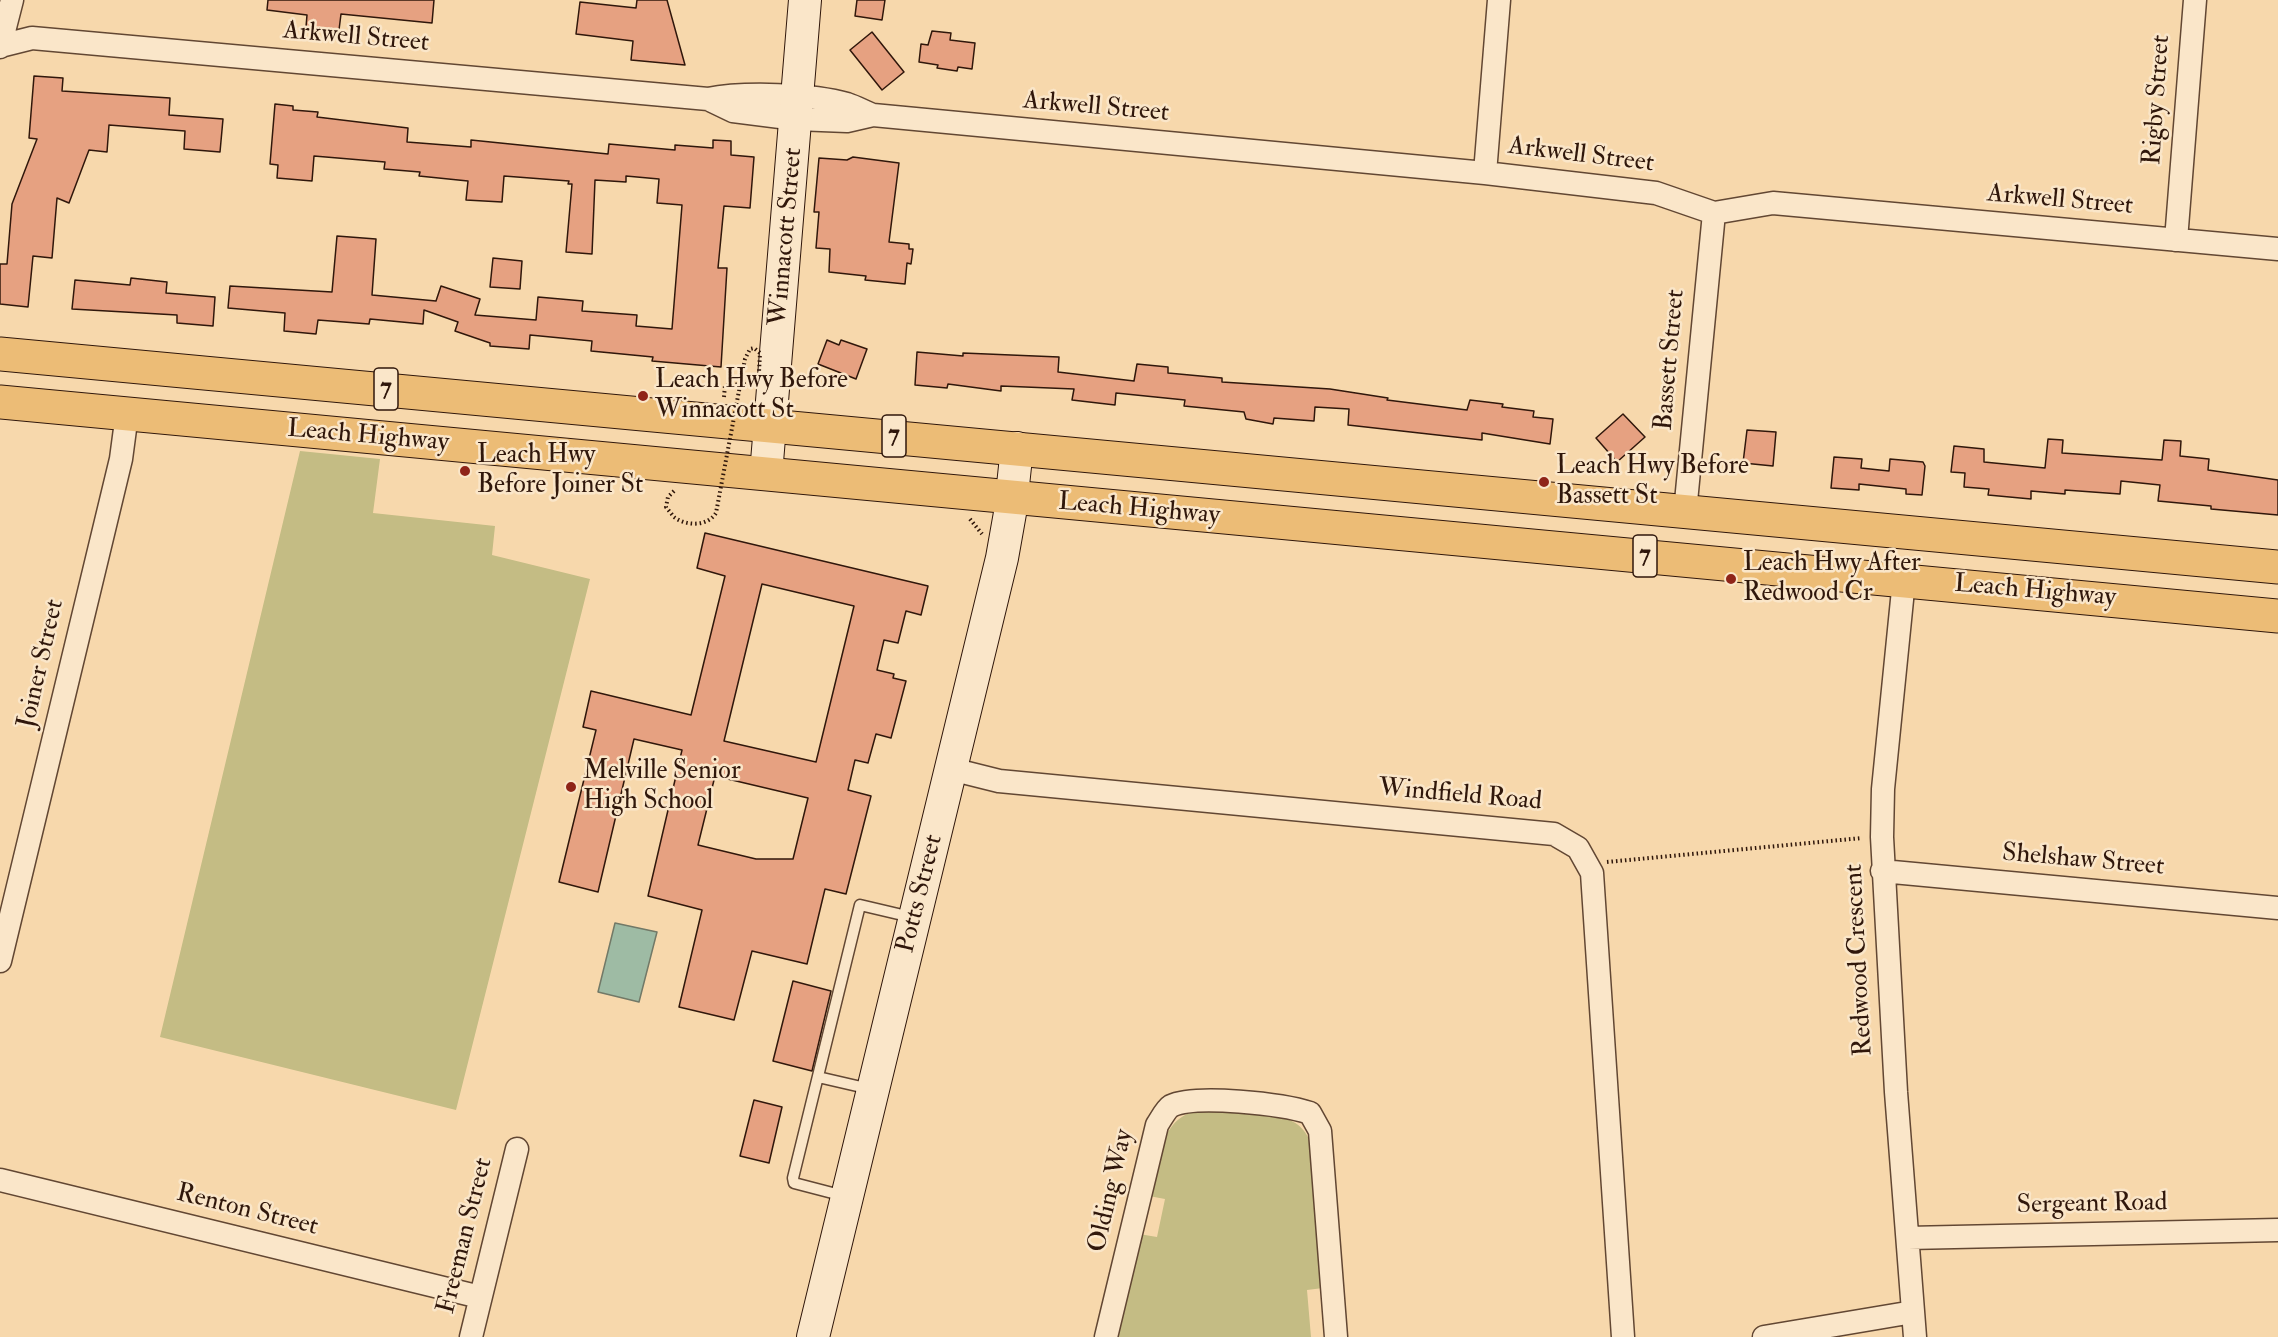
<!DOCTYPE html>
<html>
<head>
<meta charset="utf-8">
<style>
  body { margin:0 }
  canvas { display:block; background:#f7d8ac }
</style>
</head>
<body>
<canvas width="2278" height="1337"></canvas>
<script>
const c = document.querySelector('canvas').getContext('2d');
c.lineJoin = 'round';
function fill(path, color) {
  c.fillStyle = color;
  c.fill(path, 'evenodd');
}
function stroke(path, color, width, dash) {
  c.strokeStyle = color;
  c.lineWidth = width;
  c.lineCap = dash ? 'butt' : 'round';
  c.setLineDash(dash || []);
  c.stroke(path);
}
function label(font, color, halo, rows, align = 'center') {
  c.font = font + ' "IM FELL Double Pica",serif';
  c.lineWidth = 5;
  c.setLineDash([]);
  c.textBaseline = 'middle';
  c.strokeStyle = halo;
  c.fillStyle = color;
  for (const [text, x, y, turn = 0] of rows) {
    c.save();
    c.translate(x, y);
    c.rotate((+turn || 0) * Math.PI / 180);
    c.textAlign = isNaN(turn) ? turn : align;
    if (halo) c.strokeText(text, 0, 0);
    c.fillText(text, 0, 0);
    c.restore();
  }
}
const green = new Path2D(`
  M300,451L380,459L373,513L495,526L492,555L590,579L456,1110L160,1037Z
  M1232,1111C1264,1115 1302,1110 1312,1147L1323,1288L1307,1290L1311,1337H1115L1139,1234L1157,1237L1165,1199L1149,1196C1156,1169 1160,1119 1194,1112C1206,1110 1220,1111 1232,1111Z`);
const water = new Path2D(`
  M615,923L657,932L639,1002L598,992Z`);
const building = new Path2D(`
  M268,0H434L432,23L341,14L339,30L306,27L307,15L267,10Z
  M637,0H667L685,65L631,60L633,41L576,34L580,2L636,8Z
  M857,0H885L882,20L855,16Z
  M932,31L951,33L950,40L975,43L972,69L958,67L957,71L937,68L938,65L919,62L921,44L928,45Z
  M872,32L904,72L882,90L850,50Z
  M34,76L63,78L62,91L170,98L169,115L223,119L220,152L184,149L185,131L109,125L107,152L89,150L69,203L57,198L52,258L33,256L28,307L0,304V264H7L12,204L37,139L29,138Z
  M275,104L293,106V110L318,112L317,117L408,128L407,142L471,147V140L608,154L609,144L675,150V145L713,148V140L731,141V155L754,157L750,208L724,206L718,268H727L721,367L652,361L653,357L591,351L592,341L530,335L529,349L490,346V343L455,331L458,322L424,310L423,324L370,319L369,324L318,320L316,334L284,331L285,313L228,308L230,286L332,292L337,236L376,239L372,295L436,301L441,286L480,299L475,315L536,320L538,297L583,301L582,311L637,315L636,326L672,329L682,205L657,203L659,179L626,176V182L595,180L592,254L566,252L572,184H568L569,181L504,176L502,202L466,200L468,181L419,176L420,172L384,169L385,162L314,156L312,181L277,178L278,165L270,164Z
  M853,157L899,163L889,242L909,244V249H913L911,264L907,263L905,284L865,280L866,276L829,272L830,249L816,248L819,212H814L819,158L847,160Z
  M493,258L522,261L520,289L490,287Z
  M131,278L167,282L166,293L215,297L213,326L177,323V315L72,309L75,280L130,285Z
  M827,340L839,345L841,340L867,349L856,379L818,364Z
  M917,352L963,356V353L1059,357L1058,372L1134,381L1137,364L1168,367V373L1222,378V382L1330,389L1388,398L1387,400L1467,410L1470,400L1503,404L1502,407L1534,411L1533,417L1553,419L1550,444L1482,433V440L1348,425L1349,409L1315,407L1314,421L1274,418L1273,424L1246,419L1244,412L1184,406L1185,400L1116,393L1115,405L1072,400L1074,389L1001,386V391L948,384L947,388L915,385Z
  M1623,414L1645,437L1617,462L1596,438Z
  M1747,430L1776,432L1773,466L1743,463Z
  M2048,439L2063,440L2062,453L2162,460L2164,440L2181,441L2180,456L2209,459L2208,470L2278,480V515L2211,509V506L2158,501L2160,485L2121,481L2120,494L2065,490V494L2031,491V499L1988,495L1989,489L1964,487L1965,473L1951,472L1954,446L1984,449V462L2045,468Z
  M1834,457L1862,459L1861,468L1889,471L1890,459L1923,462L1925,466L1922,495L1906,494V489L1859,484V490L1831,488Z
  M705,533L928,586L921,615L906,611L898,643L884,640L877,670L894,674L893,678L906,681L891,738L876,734L868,763L855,760L848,790L871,796L846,894L825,889L807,964L752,951L734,1020L679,1007L702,910L648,896L682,750L634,739L598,892L559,882L596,730L583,727L591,691L691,715L725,576L697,568ZM762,584L854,606L816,762L724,741ZM715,776L808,798L793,859H756L698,845Z
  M793,981L831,991L812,1071L773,1061Z
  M754,1100L782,1107L769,1163L740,1156Z`);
const path = new Path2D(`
  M724,397L725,385L750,384
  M674,491L668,497L666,507L674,517
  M970,519L982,534
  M1607,862L1862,838`);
const lane = new Path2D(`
  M818,1077L870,1089
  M844,1196L794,1183L793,1178L860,905L911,917`);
const street = new Path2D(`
  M0,46L32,38L708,99C743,92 813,94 847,104C856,107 865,112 873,115
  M0,47L12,0
  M708,99L733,111L796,119L847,121L873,115L1485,173L1656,193L1714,213L1773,203L2278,249
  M1485,173L1499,0
  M2176,240L2195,0
  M1685,512L1714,213
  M1904,580L1883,789L1882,837L1896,1092L1915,1337
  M951,769L999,781L1554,834L1578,848L1592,873L1623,1337
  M1882,871L2278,908
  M0,961L121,459L127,414
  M0,1180L480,1297
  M1908,1238L2278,1230
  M471,1337L517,1149
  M1106,1337L1157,1125C1161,1119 1166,1109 1171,1106C1195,1094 1283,1104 1310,1113L1320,1131L1336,1337
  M1764,1337L1913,1312`);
const secondary = new Path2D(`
  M766,474L805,0
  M813,1337L1002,558L1010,513L1017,448`);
const highway = new Path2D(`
  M0,354L2278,567
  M0,402L2278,616`);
const pathBridge = new Path2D(`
  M674,517C686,526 707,527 716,513L745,359L750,349L754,348L760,353L759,372`);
const markers = [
  [643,396,6,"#8f2418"],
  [465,471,6,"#8f2418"],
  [1544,482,6,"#8f2418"],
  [1731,579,6,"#8f2418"],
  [571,787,6,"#8f2418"]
];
const shields = [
  [386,389,24],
  [894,436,24],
  [1645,556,24]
];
const shieldNames = [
  ["7",386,389],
  ["7",894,436],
  ["7",1645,556]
];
const streetNames = [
  ["Arkwell Street",356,38,5],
  ["Rigby Street",2158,100,-86],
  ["Arkwell Street",1096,108,5],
  ["Arkwell Street",1581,156,7],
  ["Arkwell Street",2060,201,5],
  ["Winnacott Street",787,237,-85],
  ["Bassett Street",1671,360,-85],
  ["Leach Highway",368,437,5],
  ["Leach Highway",1139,510,5],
  ["Leach Highway",2035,592,5],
  ["Joiner Street",42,664,-77],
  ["Windfield Road",1460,796,5],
  ["Shelshaw Street",2083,861,5],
  ["Potts Street",921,894,-76],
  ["Redwood Crescent",1860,960,-93],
  ["Olding Way",1112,1191,-77],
  ["Sergeant Road",2092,1205,-1],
  ["Renton Street",247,1211,14],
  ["Freeman Street",466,1236,-76]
];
const poiNames = [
  ["Leach Hwy Before",655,381],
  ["Winnacott St",655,411],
  ["Leach Hwy",477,456],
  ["Before Joiner St",477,486],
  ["Leach Hwy Before",1556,467],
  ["Bassett St",1556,497],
  ["Leach Hwy After",1743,564],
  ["Redwood Cr",1743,594],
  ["Melville Senior",583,772],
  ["High School",583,802]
];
fill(green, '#c4bc84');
fill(water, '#9ebba4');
stroke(water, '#727967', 1.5);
fill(building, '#e6a181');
stroke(building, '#30170b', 1.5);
stroke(lane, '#624733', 13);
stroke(street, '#624733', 25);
stroke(secondary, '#30170b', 34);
stroke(highway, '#30170b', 35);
stroke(path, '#30170b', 4, [1.5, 3]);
stroke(lane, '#fae6c9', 10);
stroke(street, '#fae6c9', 22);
stroke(secondary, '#fae6c9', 32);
stroke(highway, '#ecbc76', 33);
stroke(pathBridge, '#30170b', 4, [1.5, 3]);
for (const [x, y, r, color] of markers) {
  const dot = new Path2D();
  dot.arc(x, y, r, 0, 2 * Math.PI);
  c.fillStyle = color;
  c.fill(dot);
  stroke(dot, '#fae6c9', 2);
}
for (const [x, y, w] of shields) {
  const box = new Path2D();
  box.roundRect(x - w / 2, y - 21, w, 42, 4.5);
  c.fillStyle = '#fae6c9';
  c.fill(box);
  stroke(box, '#30170b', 1.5);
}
label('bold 24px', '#30170b', null, shieldNames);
label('26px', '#30170b', '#fae6c9', streetNames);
label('26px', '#30170b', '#fae6c9', poiNames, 'left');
</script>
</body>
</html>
